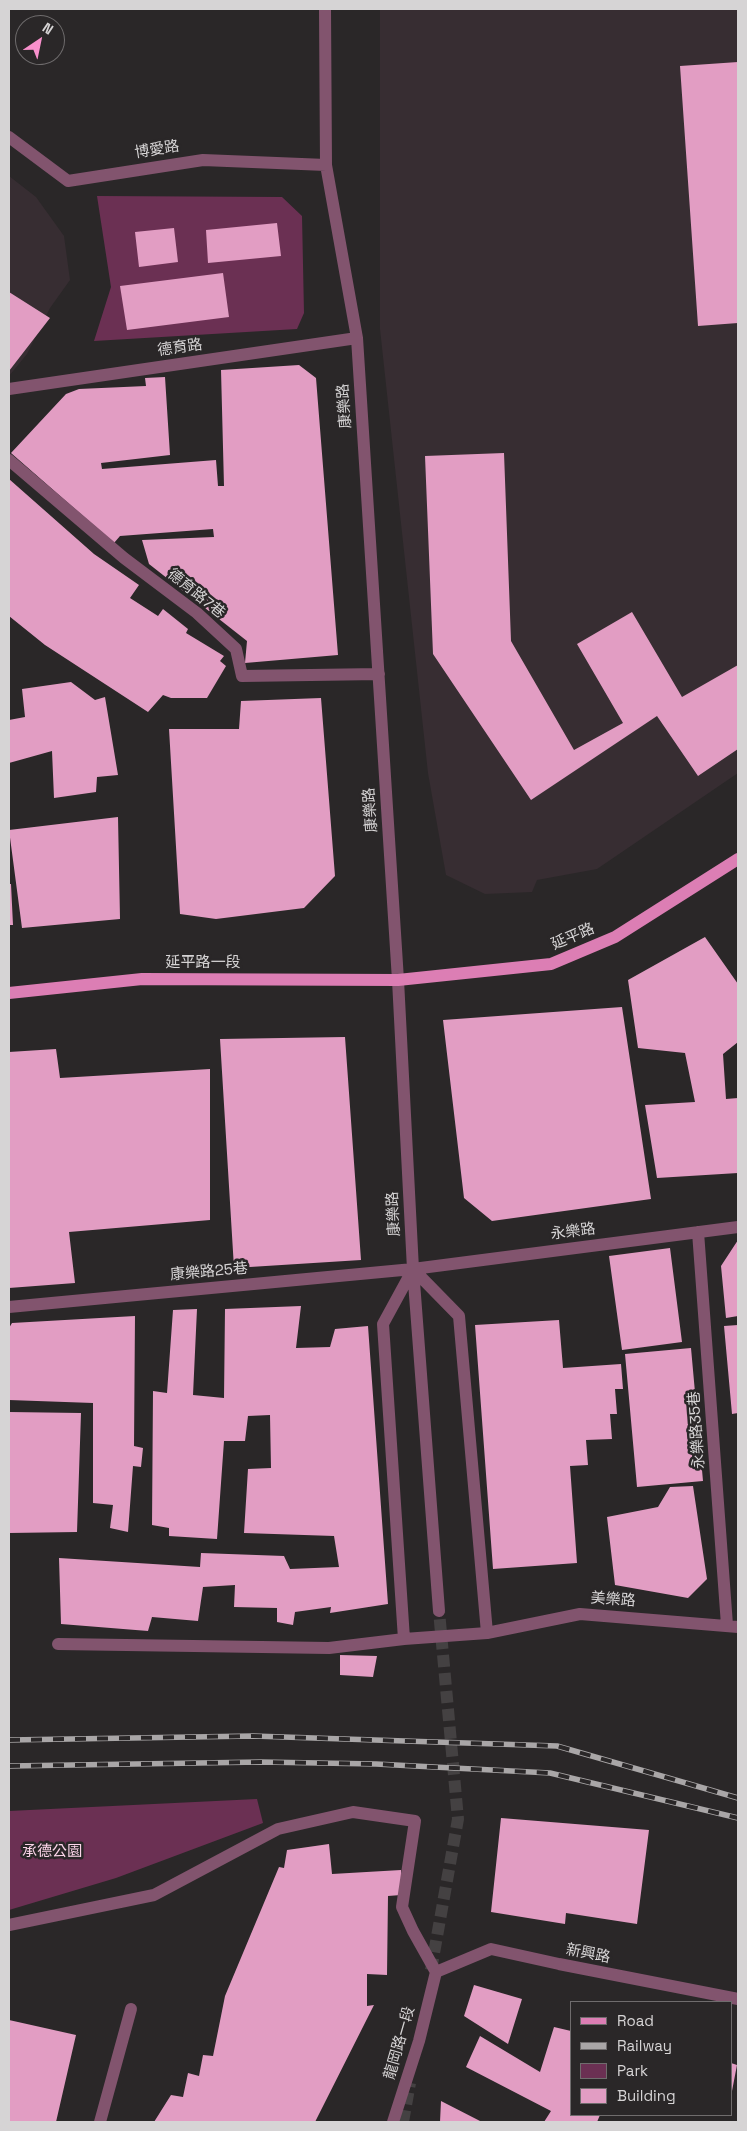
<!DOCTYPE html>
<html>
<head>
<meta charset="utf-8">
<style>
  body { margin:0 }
  #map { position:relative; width:747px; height:2131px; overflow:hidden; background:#2a2728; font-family:"Space Grotesk",sans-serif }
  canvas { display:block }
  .frame { position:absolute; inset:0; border:10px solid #d6d4d5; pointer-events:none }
  .legend { position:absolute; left:570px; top:2001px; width:162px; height:115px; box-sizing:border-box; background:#2a2728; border:1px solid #6f6c6d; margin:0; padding:6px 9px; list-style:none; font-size:15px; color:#d6d4d5 }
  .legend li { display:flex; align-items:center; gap:10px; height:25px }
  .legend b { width:25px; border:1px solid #6f6c6d }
  .north { position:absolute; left:15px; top:15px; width:50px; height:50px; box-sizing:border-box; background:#2a2728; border:1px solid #6f6c6d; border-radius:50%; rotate:34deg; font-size:14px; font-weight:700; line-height:20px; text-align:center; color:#d6d4d5 }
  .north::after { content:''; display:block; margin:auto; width:18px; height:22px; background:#f890cc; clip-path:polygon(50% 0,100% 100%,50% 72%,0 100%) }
</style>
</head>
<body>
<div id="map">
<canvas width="747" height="2131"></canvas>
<div class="frame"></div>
<ul class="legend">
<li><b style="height:6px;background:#dc7eb4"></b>Road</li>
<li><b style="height:6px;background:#a9a6a7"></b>Railway</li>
<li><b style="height:14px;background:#6b3053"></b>Park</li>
<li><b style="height:14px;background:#e29dc3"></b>Building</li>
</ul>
<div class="north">N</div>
</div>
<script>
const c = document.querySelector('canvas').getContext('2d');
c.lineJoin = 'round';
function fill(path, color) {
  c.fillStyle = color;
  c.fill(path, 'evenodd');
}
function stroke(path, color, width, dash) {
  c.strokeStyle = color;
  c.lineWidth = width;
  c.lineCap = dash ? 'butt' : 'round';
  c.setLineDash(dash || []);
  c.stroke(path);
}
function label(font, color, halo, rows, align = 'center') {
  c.font = font + ' "Space Grotesk","Noto Sans TC",sans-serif';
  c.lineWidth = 5;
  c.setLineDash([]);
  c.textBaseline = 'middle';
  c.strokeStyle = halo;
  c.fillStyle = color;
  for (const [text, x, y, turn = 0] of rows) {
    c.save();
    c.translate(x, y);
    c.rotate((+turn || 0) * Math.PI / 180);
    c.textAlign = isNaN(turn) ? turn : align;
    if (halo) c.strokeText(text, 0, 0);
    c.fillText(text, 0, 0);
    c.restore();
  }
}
const built = new Path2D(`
  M380,9H738V773L597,869L537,880L532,892L485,894L446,875L428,773L380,329Z
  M9,176L36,197L64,236L70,280L50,308L27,354L9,376Z`);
const green = new Path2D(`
  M97,196L282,197L302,216L304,313L297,329L94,341L111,287Z
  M257,1799L263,1823L116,1878L9,1910V1811Z`);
const building = new Path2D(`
  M738,62V323L698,326L680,66Z
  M277,223L281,256L208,263L206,230Z
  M174,228L178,262L139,267L135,232Z
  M223,273L229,317L127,330L120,286Z
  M9,292L50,318L9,371Z
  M299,365L316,378L338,655L245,663L247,641L149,564L142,540L214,537L213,529L120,536L114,543L11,453L66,394L79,389L146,386L145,378L165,377L170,455L101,463L102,469L216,460L218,486H224L221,370Z
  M504,453L511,641L574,750L623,723L577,644L632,612L682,697L738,665V749L698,776L657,716L531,800L433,654L425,456Z
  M9,479L94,554L139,585L130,598L158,616L163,609L188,629L186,633L224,656L220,661L226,666L207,698H171L163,695L148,712L45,645L9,616Z
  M71,682L95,700L105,697L118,775L97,777L96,792L54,798L52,751L9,763V720L25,717L22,689Z
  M321,698L335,876L304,908L216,919L180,914L169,729H239L241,701Z
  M118,817L120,919L22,928L9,830Z
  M9,884H11L13,925H9Z
  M705,937L738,984V1042L723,1054L726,1099L738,1098V1173L657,1178L645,1105L695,1102L685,1053L638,1048L628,980Z
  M622,1007L651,1199L492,1221L464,1198L443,1020Z
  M345,1037L361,1260L234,1268L220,1039Z
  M56,1049L60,1078L210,1069V1220L69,1232L75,1283L9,1288V1052Z
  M738,1240V1316L726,1318L721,1266Z
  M670,1248L682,1342L622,1350L609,1256Z
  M301,1306L296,1348L330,1347L335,1329L368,1326L388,1604L330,1613L331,1607L295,1612L293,1625L277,1622V1608L234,1607L235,1585L203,1587L198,1621L152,1617L148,1631L61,1624L59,1558L200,1567L201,1553L284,1556L290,1569L339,1567L334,1536L244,1533L248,1469L271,1468L270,1415L248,1416L245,1441H224L217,1539L169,1536V1528L152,1525L153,1391L167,1393L173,1310L197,1309L193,1395L224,1398L225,1309Z
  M135,1316L134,1446L143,1448L141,1467L133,1466L128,1532L110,1528L113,1505L93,1503V1403L9,1400V1328L12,1323Z
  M559,1320L563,1368L621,1364L623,1389H615L617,1414H610L612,1439L586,1440L588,1465L570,1466L577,1563L493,1569L475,1325Z
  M738,1325V1413L732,1414L724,1326Z
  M691,1348L703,1481L637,1487L625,1354Z
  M9,1412L81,1413L77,1532L9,1533Z
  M693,1486L707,1579L688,1598L615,1585L607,1517L658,1507L670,1487Z
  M340,1655L377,1656L373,1677L340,1675Z
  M501,1818L649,1830L637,1924L566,1913L565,1924L491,1912Z
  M329,1844L332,1874L401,1870V1895L388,1896L387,1975L367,1974V2006L374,2005L315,2122L305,2121V2122H154L171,2095L183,2097L188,2073L199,2076L203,2055L213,2056L225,1996L279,1867L284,1868L287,1850Z
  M474,1985L522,1999L508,2044L464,2016Z
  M9,2020L76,2035L56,2122H9Z
  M554,2027L571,2031V2115H600L597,2122H544L551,2111L466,2067L480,2036L540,2072Z
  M731,2063L737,2065L732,2091H731Z
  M441,2101L482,2122H440Z`);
const minorTunnel = new Path2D(`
  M431,1970L458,1819L439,1611
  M403,2122L410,2083`);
const minor = new Path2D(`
  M325,9L326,165L357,338L398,980L413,1269L439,1611
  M9,137L68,181L203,160L326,165
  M9,389L357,338
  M9,460L124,558L197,613L236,649L242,676L379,674
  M698,1232L727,1625
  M413,1269L383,1324L404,1639L487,1633L580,1614L738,1627
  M413,1269L459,1316L487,1633
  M9,1307L413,1269L738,1227
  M58,1644L329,1648L404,1639
  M9,1925L154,1895L278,1829L353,1812L415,1821L402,1907L413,1931L436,1972
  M436,1972L491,1949L559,1964L738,1999
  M100,2122L131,2009
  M393,2122L419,2041L436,1972`);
const major = new Path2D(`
  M9,993L142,979L398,980L551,964L615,937L738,859`);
const rail = new Path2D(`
  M9,1740L253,1736L557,1746L738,1798
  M9,1766L261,1762L376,1764L550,1773L738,1818`);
const streetNames = [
  ["博愛路",157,150,-9],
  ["德育路",180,348,-8],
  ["康樂路",345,406,-94],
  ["德育路7巷",196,594,39],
  ["康樂路",371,810,-94],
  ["延平路",573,937,-23],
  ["延平路一段",203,963],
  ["康樂路",394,1214,-93],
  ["永樂路",573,1232,-7],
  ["康樂路25巷",209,1272,-5],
  ["永樂路35巷",697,1430,-94],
  ["美樂路",613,1600,4],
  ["新興路",588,1954,11],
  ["龍岡路一段",400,2043,-74]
];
const parkNames = [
  ["承德公園",52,1852]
];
fill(built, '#372d32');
fill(green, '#6b3053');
fill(building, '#e29dc3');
stroke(minorTunnel, '#444142', 12, [12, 6]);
stroke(minor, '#82546e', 12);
stroke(major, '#dc7eb4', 12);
stroke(rail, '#a9a6a7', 5.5);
stroke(rail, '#2a2728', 4, [11]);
label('15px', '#d6d4d5', '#2a2728', streetNames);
label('15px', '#fbd4e9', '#2a2728', parkNames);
</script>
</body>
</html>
